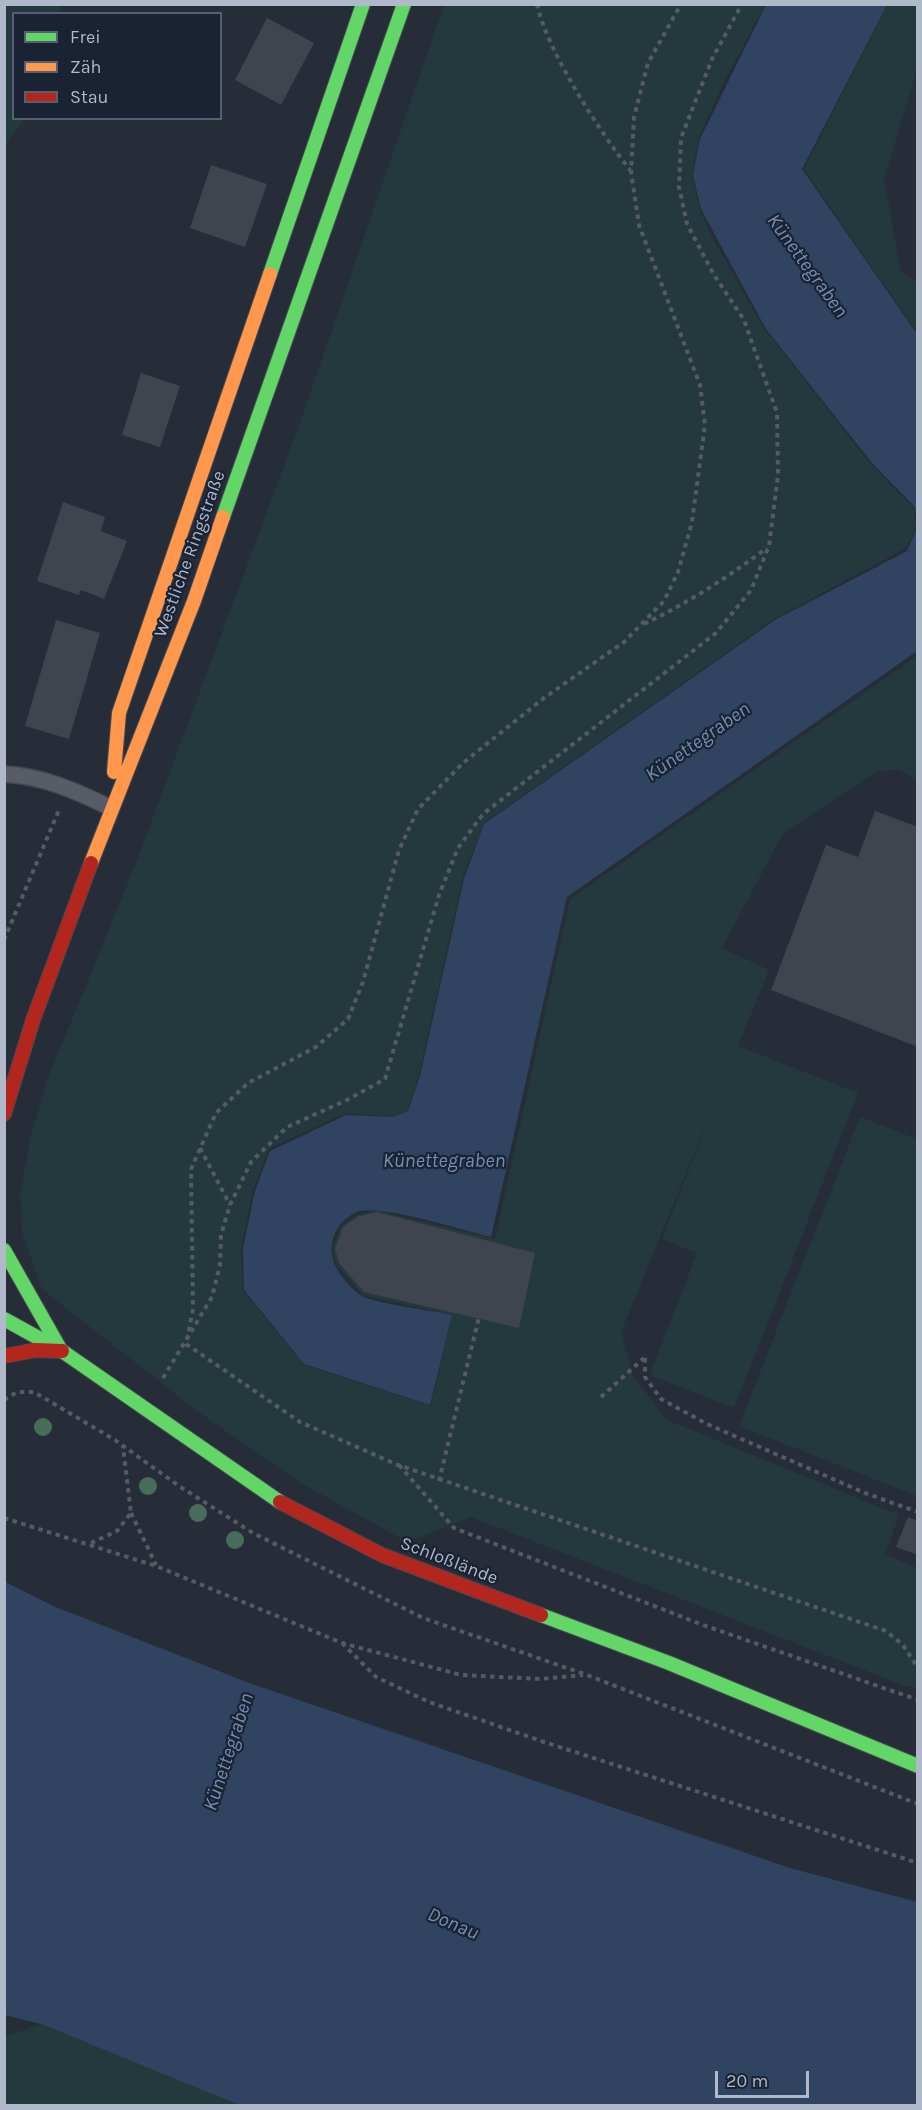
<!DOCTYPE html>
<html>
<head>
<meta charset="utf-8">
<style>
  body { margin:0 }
  #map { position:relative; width:922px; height:2110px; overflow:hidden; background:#272d38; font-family:Karla,sans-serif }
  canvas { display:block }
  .frame { position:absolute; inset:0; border:6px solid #b0b9ca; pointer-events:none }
  .legend { position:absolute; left:12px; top:12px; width:210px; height:108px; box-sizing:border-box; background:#1a2333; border:2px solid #565f6f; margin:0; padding:8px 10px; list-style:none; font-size:18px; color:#b0b9ca }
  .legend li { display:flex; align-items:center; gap:12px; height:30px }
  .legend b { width:30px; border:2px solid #565f6f }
  .scale { position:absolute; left:715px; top:2071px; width:94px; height:27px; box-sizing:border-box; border:3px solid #b0b9ca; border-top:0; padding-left:8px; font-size:18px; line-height:21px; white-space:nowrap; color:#b0b9ca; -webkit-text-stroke:4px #1a2333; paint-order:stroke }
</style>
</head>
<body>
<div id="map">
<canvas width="922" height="2110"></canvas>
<div class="frame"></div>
<ul class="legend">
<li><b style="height:8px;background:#63d668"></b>Frei</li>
<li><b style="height:8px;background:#ff974d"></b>Zäh</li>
<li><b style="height:8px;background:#b3261e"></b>Stau</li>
</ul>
<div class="scale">20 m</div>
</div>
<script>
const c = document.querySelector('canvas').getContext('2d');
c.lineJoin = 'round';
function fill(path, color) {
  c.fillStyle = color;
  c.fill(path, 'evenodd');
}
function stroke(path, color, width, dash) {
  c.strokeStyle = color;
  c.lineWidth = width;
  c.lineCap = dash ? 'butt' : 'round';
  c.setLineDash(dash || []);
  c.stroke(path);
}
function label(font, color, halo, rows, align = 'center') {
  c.font = font + ' Karla,sans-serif';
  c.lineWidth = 4.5;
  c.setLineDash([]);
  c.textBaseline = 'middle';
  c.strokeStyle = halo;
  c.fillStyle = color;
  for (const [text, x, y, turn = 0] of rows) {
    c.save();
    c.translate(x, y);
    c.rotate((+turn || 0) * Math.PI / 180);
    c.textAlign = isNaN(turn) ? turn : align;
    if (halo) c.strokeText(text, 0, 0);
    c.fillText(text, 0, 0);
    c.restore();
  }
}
const green = new Path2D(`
  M5,4L62,5L59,13L14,14V118L25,119L5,145Z
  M888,4L917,5V70L884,179L901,272L917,282V332L804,169Z
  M444,5H765L724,82L699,137L692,175L700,210L713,239L765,330L871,465L914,508L916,527L906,548L774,619L484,823L463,877L419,1075L407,1111L393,1117L345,1113L269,1149L253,1190L241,1248L243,1291L304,1365L431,1406L452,1315L363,1295L336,1264L332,1249L341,1226L358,1214L378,1211L495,1239L570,899L917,656V780L897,769L876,772L783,833L722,948L769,970L738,1046L858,1093L734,1408L650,1375L697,1253L662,1239L718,1095L621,1332L633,1376L667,1420L899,1515L885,1554L917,1568V1688L905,1686L471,1517L407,1542L301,1483L197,1411L42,1289L23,1235L20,1196L30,1140L46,1083L133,871L299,426Z
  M860,1117L917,1139V1496L739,1426Z
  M41,2024L239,2105H5L4,2037Z`);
const water = new Path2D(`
  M766,5H887L802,169L917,334V651L567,897L491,1237C461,1230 383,1204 357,1212C344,1217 334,1230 332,1243C328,1263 346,1285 362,1296C373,1303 434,1311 452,1315L430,1405L304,1364L244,1290L243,1248L255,1191L270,1151L346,1115L393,1117L408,1111L420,1076L464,879L484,824L775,620L907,551L917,528L915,507L872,463L766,329L701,209L693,175L700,139Z
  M5,1582L53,1606L252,1684L790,1868L917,1902V2105H239L41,2024L5,2015Z`);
const building = new Path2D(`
  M267,18L314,43L281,105L235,80Z
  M211,165L267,184L245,247L190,228Z
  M141,373L180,386L160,447L122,435Z
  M63,502L105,517L101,531L127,541L104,599L81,590L79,595L37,581Z
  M56,620L100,633L69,739L25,726Z
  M875,811L918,827V1047L771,990L826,845L858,857Z
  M377,1212L535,1253L519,1328L364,1292L339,1263L335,1249L343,1227L359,1216Z
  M908,1517L918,1521V1555L896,1547Z`);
const path = new Path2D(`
  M537,4C547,51 600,132 630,170
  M644,624C688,603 728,577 767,548
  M4,940L59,810
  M200,1148L230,1205
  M187,1340L193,1309L191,1169L216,1113L248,1083L316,1047L348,1019L363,982L399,850L418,809L463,763L544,698L624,642L664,601L678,572L692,522L705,425L700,385L639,225L631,172L634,117L648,63L681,4
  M186,1344L300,1422L398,1465L886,1631L903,1645L918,1668
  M645,1358V1377L661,1399L707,1424L865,1493L918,1512
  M163,1378L212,1297L220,1265L221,1235L230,1205L251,1162L287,1127L347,1100L385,1079L439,895L458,848L483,814L716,633L751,590L769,546L778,475L777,413L744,320L714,275L687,224L679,187L681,138L712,59L742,4
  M601,1397L644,1358
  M4,1400L17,1392H34L115,1440L179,1486L253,1533L423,1618L587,1675L918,1804
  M399,1465L454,1528L703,1625L918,1700
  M439,1481L479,1317
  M131,1513L156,1565
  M4,1518L156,1566L342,1643L461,1675L540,1679L583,1675
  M91,1543L117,1531L131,1513L123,1447
  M342,1643L376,1677L429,1702L544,1742L918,1863`);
const lane = new Path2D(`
  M4,774C43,776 76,791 111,808`);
const fast = new Path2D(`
  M270,274L363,4
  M223,517L404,4
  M4,1250L59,1347
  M4,1319L62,1351L280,1502
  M541,1615L669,1663L918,1766`);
const slow = new Path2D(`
  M114,772L119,713L270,274
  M91,863L194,601L223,517`);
const jam = new Path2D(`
  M4,1114L33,1020L91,863
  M4,1356L36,1350L62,1351
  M280,1502L382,1555L541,1615`);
const trees = [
  [43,1427],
  [148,1486],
  [198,1513],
  [235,1540]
];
const streetNames = [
  ["Westliche Ringstraße",190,554,-70],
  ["Schloßlände",449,1561,21]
];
const waterNames = [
  ["Künettegraben",807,266,54],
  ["Künettegraben",698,742,-35],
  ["Künettegraben",444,1161],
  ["Künettegraben",229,1752,-72],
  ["Donau",453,1924,23]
];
fill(green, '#24393e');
fill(water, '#304361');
fill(building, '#3f444e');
stroke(lane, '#444850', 18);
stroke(fast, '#444850', 16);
stroke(slow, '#444850', 16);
stroke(jam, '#444850', 16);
stroke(path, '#555b63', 4, [4.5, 4.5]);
stroke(lane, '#585c66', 15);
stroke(fast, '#63d668', 14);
stroke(slow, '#ff974d', 14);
stroke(jam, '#b3261e', 14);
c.fillStyle = '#496b59';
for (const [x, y] of trees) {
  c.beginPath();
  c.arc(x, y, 9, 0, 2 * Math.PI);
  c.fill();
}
label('18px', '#b0b9ca', '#1a2333', streetNames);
label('italic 20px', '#758eb4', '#1a2333', waterNames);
</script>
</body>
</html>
